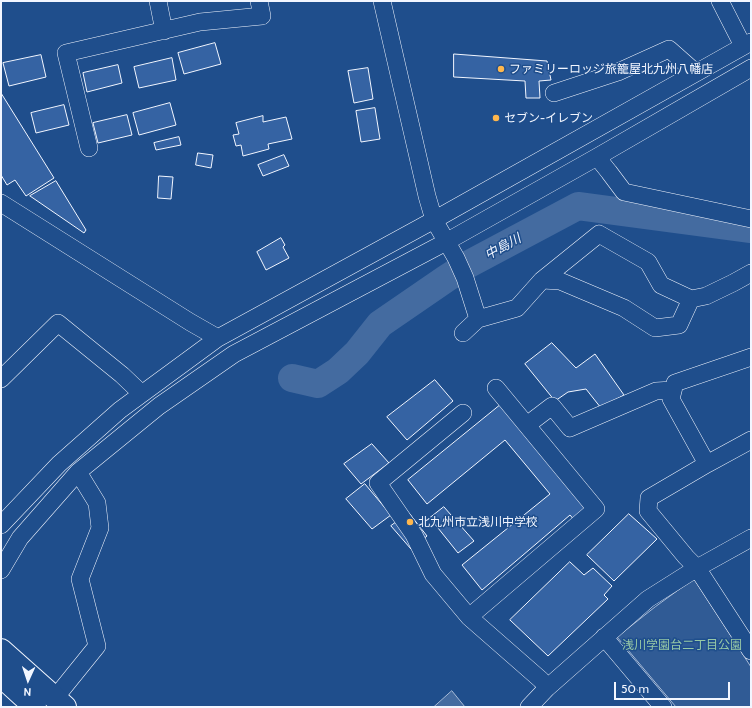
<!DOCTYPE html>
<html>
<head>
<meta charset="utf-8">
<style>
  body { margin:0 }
  #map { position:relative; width:752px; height:708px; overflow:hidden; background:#1f4e8c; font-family:Cabin,sans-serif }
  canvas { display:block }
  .frame { position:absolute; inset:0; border:2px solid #f2f6ff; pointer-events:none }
  .north { position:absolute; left:8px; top:660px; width:40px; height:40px; -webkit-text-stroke:3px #1f4e8c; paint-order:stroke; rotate:183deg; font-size:11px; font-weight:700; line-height:16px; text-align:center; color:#f2f6ff }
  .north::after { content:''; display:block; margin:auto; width:14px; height:18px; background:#f2f6ff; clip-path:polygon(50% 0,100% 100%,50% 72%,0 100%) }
  .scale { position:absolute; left:614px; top:682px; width:116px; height:18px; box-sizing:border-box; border:2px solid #f2f6ff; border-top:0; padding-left:5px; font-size:12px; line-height:14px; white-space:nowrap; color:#f2f6ff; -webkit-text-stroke:3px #1f4e8c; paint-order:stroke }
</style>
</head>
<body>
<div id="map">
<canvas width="752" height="708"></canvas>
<div class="frame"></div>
<div class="north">N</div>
<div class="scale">50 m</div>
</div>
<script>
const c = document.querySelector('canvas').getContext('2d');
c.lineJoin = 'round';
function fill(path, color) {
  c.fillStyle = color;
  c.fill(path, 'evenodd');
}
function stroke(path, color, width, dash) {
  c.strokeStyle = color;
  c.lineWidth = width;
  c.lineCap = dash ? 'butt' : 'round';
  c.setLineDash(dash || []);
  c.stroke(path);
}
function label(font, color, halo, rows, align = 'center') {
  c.font = font + ' Cabin,"Noto Sans JP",sans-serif';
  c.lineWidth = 3;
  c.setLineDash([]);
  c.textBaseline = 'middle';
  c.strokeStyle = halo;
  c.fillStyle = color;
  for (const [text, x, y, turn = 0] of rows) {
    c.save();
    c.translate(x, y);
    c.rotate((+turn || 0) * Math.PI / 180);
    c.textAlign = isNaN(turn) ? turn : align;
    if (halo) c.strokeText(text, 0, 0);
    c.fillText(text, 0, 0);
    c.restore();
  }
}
const built = new Path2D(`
  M694,579L751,667V707H676L617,637L655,607Z`);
const water = new Path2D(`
  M452,691L465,707H434Z`);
const river = new Path2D(`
  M292,378L318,384L338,371L357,353L380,324L447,278L469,264L578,206L751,229`);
const building = new Path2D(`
  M215,43L221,64L184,74L178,53Z
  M454,54L547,61L551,80L539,81L540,98H526L525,81L454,77Z
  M41,55L46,77L9,86L3,63Z
  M172,58L176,80L139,88L134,67Z
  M118,65L122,83L87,92L83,73Z
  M368,68L373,99L354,103L348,71Z
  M1,93L54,178L26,196L15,180L7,185L1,175Z
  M170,103L176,125L139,135L133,113Z
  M64,105L69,125L36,133L31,113Z
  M375,108L380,139L361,142L356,111Z
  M127,115L132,135L98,143L93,123Z
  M263,116V122L286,117L292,139L268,144L269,149L243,156L241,145L236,146L233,135L239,134L236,123Z
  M179,137L181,145L156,150L154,143Z
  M198,153L213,155L211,168L196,165Z
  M284,155L289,166L263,176L258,165Z
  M159,176L173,177L171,199L158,198Z
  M56,181L86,230L84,233L30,196Z
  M281,238L285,245L283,247L289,258L266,270L257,252Z
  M552,343L576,368L595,354L624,395L601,408L586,389L568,392L555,401L525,364Z
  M435,380L453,401L407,440L387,417Z
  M509,398L597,504L575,521L570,515L482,590L462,565L550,494L505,440L427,504L408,480Z
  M372,444L389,463L361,484L344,464Z
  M365,484L391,515L372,529L346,499Z
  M444,507L474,541L458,553L430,518Z
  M409,513L427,536L411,549L391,526Z
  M629,514L657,539L614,581L587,555Z
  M570,562L584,575L593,568L612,586L604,595L608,599L548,656L510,620Z`);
const minor = new Path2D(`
  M158,1L164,31
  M382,1L427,196L434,220L456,258L465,278L478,319L463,333
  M720,1L743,46
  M554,93L618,72L669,49L695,72
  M89,148L66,53L200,22L262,16L259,1
  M597,157L609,172L624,192L751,219
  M1,203L190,322L218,338
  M691,299L706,296L733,283L751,273
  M478,319L517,308L542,280L599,234L648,262L661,285L691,299L679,325L655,328L624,308L560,281L542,280
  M1,379L58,323L122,375L142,394
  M463,413L378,483L414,535L433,574L469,617L541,680L547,688
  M527,425L552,406L570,428L656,391L673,390
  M751,440L707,464L649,498L648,511L686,557L697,568L751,651
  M707,464L671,399L675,383L751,357
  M1,525L59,464L120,410L218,338L434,220L751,42
  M1,570L20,538L78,472L159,406L234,354L446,242L597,157L751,68
  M469,617L596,509L496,388
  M604,637L663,707
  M55,698L97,646L80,579L100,528L97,503L78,472
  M529,707L547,688L648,599L697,568L751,538`);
const major = new Path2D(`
  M1,650L65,707
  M1,676L35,707`);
const markers = [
  [501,69,4,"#ffb74d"],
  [496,118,4,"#ffb74d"],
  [410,522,4,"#ffb74d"]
];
const poiNames = [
  ["ファミリーロッジ旅籠屋北九州八幡店",509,69],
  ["セブン-イレブン",504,118],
  ["北九州市立浅川中学校",418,522]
];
const parkNames = [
  ["浅川学園台二丁目公園",682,645]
];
const waterNames = [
  ["中島川",503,247,-29]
];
fill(built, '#305b95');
stroke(built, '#a8bbd7', 1);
fill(water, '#446ba0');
stroke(water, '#a8bbd7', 1);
stroke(river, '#446ba0', 28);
fill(building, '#3563a3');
stroke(building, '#f2f6ff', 1);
stroke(minor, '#f2f6ff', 18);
stroke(major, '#f2f6ff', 24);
stroke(minor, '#1f4e8c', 17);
stroke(major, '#1f4e8c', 22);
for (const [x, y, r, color] of markers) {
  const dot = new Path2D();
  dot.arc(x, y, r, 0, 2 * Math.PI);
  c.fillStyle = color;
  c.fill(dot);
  stroke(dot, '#1f4e8c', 1.5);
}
label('12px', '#f2f6ff', '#1f4e8c', poiNames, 'left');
label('12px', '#97c8a6', '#1f4e8c', parkNames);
label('italic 13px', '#f2f6ff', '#1f4e8c', waterNames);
</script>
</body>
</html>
